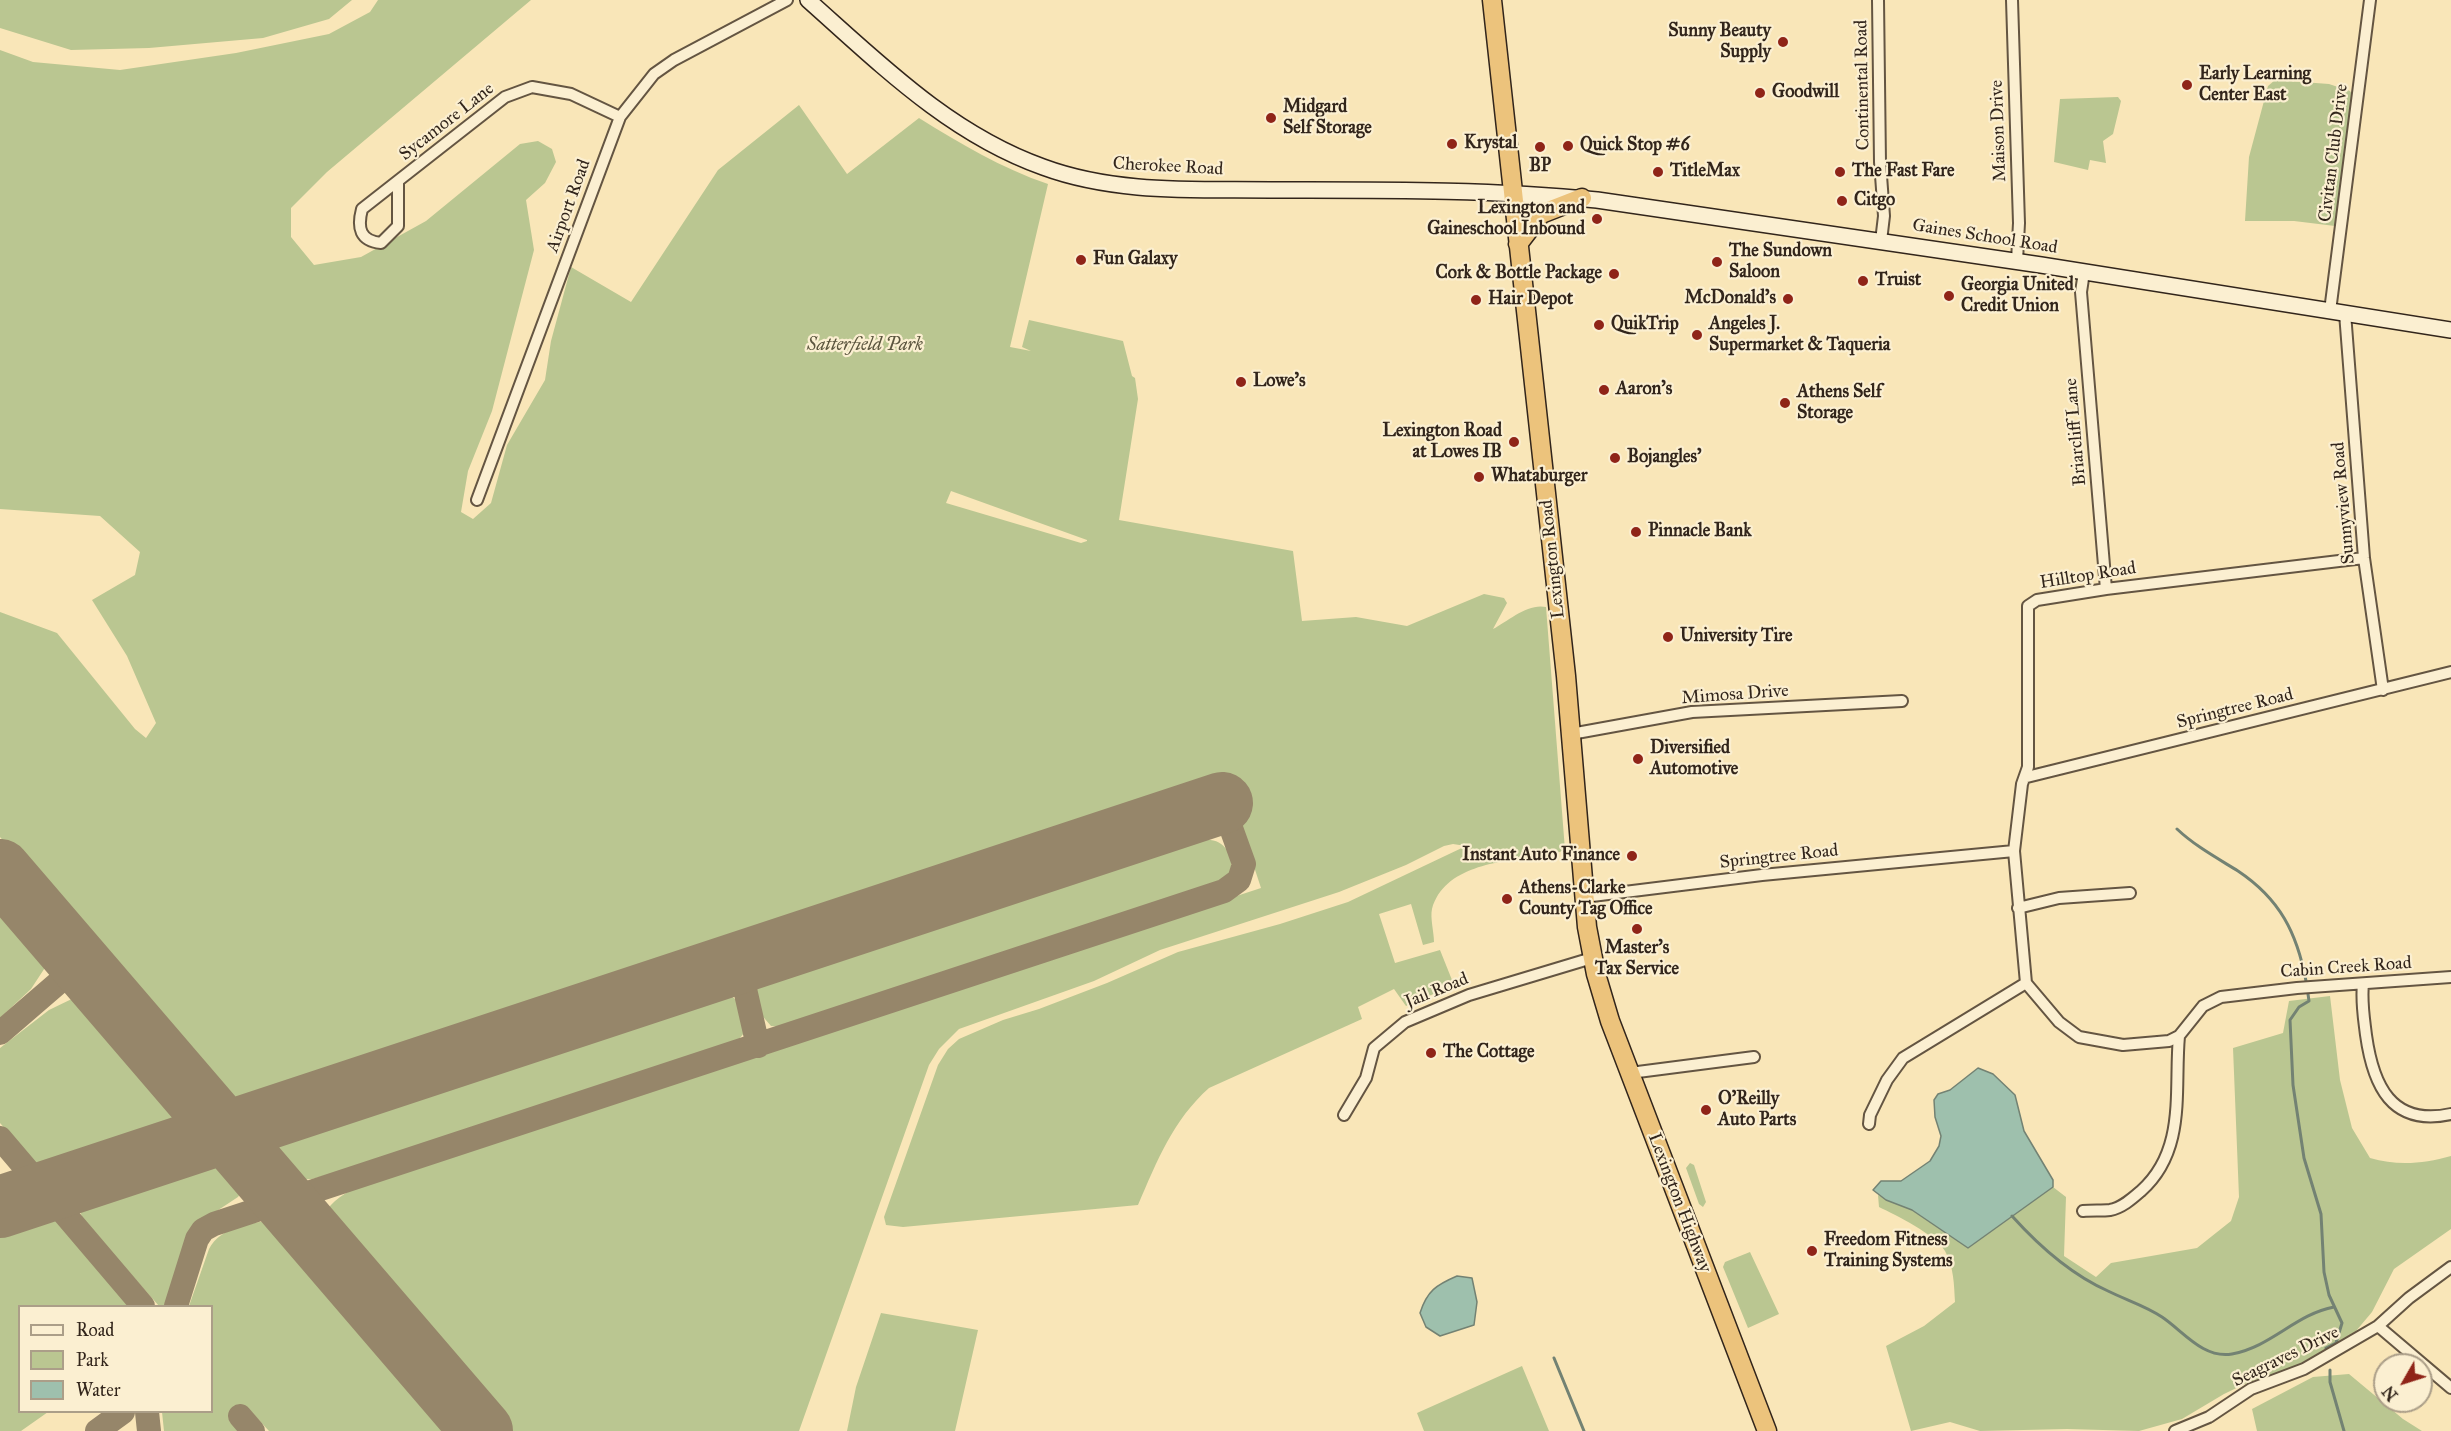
<!DOCTYPE html>
<style>
body{margin:0}
#map{position:relative;width:2451px;height:1431px;overflow:hidden;background:#f9e6b8;font-family:"IM FELL Great Primer",serif}
canvas{display:block}
.legend{position:absolute;left:18px;top:1305px;width:195px;height:108px;box-sizing:border-box;background:#fbefd1;border:2px solid #ab9e88;margin:0;padding:8px 10px;list-style:none;font-size:18px;color:#32251b}
.legend li{display:flex;align-items:center;gap:12px;height:30px}
.legend b{width:30px;border:2px solid #ab9e88}
.north{position:absolute;left:2373px;top:1353px;width:60px;height:60px;box-sizing:border-box;background:#fbefd1;border:2px solid #ab9e88;border-radius:50%;rotate:231deg;font-size:16px;font-weight:700;line-height:24px;text-align:center;color:#32251b}
.north::after{content:'';display:block;margin:auto;width:21px;height:27px;background:#8f2418;clip-path:polygon(50% 0,100% 100%,50% 72%,0 100%)}
</style>
<div id="map">
<canvas width="2451" height="1431"></canvas>
<ul class="legend">
<li><b style="height:8px;background:#fbefd1"></b>Road</li>
<li><b style="height:16px;background:#bac691"></b>Park</li>
<li><b style="height:16px;background:#9ec0ad"></b>Water</li>
</ul>
<div class="north">N</div>
</div>
<script>
const g = document.querySelector('canvas').getContext('2d');
g.lineJoin = 'round';
function fillPath(path, color) {
  g.fillStyle = color;
  g.fill(path, 'evenodd');
}
function trace(path, color, width, dash) {
  g.strokeStyle = color;
  g.lineWidth = width;
  g.lineCap = dash ? 'butt' : 'round';
  g.setLineDash(dash || []);
  g.stroke(path);
}
function label(font, color, halo, rows, align = 'center') {
  g.font = font + ' "IM FELL Great Primer",serif';
  g.lineWidth = 4.5;
  g.setLineDash([]);
  g.textBaseline = 'middle';
  g.strokeStyle = halo;
  g.fillStyle = color;
  for (const [text, x, y, turn = 0] of rows) {
    g.save();
    g.translate(x, y);
    g.rotate((+turn || 0) * Math.PI / 180);
    g.textAlign = isNaN(turn) ? turn : align;
    if (halo) g.strokeText(text, 0, 0);
    g.fillText(text, 0, 0);
    g.restore();
  }
}
const green = new Path2D(`
 M 0,0 L 352,0 L 329,19 L 263,38 L 149,48 L 71,50 L 0,28 Z
 M 378,0 L 531,0 L 327,172 L 291,208 L 291,237 L 314,265 L 361,257 L 426,221 L 520,144 L 538,141 L 552,149 L 556,162 L 545,183 L 526,200 L 534,250 L 492,411 L 468,471 L 461,512 L 473,519 L 491,503 L 507,445 L 545,380 L 551,341 L 571,267 L 631,302 L 718,170 L 799,105 L 847,174 L 919,118 C 961,144 1001,168 1048,184 L 1010,347 L 1031,351 L 1022,347 L 1029,320 L 1123,341 L 1132,376 L 1135,378 L 1138,399 L 1119,520 L 1293,551 L 1302,621 L 1356,617 L 1407,626 L 1484,594 L 1504,598 L 1507,603 L 1493,629 C 1508,621 1528,603 1546,607 L 1565,850 L 1540,859 L 1535,856 C 1499,862 1444,866 1432,909 C 1430,918 1434,932 1434,942 L 1423,945 L 1411,904 L 1379,914 L 1395,963 L 1440,950 L 1454,985 L 1406,1006 L 1394,989 L 1358,1007 L 1362,1019 L 1209,1088 C 1173,1120 1157,1161 1138,1205 L 903,1227 L 886,1225 L 884,1217 L 938,1065 L 948,1049 L 959,1039 L 1003,1020 L 1039,1009 L 1107,983 L 1178,952 L 1280,924 L 1348,902 L 1466,846 L 1453,844 L 1444,846 L 1406,865 L 1339,892 L 1160,950 L 1094,981 L 959,1029 L 939,1049 L 929,1065 L 799,1431 L 510,1431 L 324,1215 C 339,1187 382,1178 410,1167 L 1261,888 L 1224,775 L 1146,800 L 1138,804 L 1132,813 L 234,1109 L 0,837 L 0,612 L 57,633 L 135,729 L 146,738 L 156,723 L 127,656 L 92,600 L 135,575 L 140,552 L 100,516 L 0,509 L 0,50 L 33,62 L 120,70 L 236,53 L 329,34 L 370,12 ZM 951,491 L 1087,540 L 1087,541 L 1081,543 L 946,503 Z
 M 2275,80 L 2329,84 L 2350,91 L 2353,96 L 2335,226 L 2294,221 L 2245,221 L 2249,157 L 2268,86 Z
 M 2118,97 L 2121,101 L 2113,134 L 2103,141 L 2106,163 L 2090,160 L 2088,170 L 2054,162 L 2060,99 Z
 M 1204,840 C 1224,838 1234,855 1231,873 L 1217,886 L 784,1027 L 771,1026 L 759,1012 L 754,989 L 765,976 L 1137,853 L 1156,856 Z
 M 0,901 L 50,960 L 31,989 L 0,1018 Z
 M 715,992 C 737,990 748,1013 744,1033 L 735,1044 L 365,1165 L 312,1179 L 294,1180 L 264,1143 Z
 M 80,995 L 191,1123 L 43,1172 L 0,1123 L 0,1048 L 49,1010 Z
 M 2330,996 L 2340,1080 L 2352,1128 L 2370,1158 C 2397,1166 2423,1164 2451,1156 L 2451,1229 L 2394,1269 L 2372,1312 L 2356,1331 L 2296,1366 L 2249,1382 L 2224,1394 L 2182,1419 L 2139,1431 L 2067,1429 L 1980,1431 L 1950,1422 L 1911,1431 L 1886,1346 L 1924,1326 L 1955,1302 C 1954,1285 1954,1267 1945,1251 C 1936,1235 1896,1215 1879,1207 L 1878,1195 L 1912,1210 L 1968,1248 L 2053,1187 L 2066,1197 L 2064,1256 L 2096,1277 L 2111,1263 L 2197,1248 L 2231,1221 L 2239,1197 L 2233,1048 L 2283,1033 L 2289,1001 Z
 M 220,1157 L 244,1188 L 238,1197 L 191,1228 L 186,1236 L 167,1306 L 159,1306 L 83,1220 L 80,1211 L 82,1201 Z
 M 1690,1163 L 1694,1165 L 1706,1202 L 1703,1207 L 1699,1204 L 1686,1168 Z
 M 47,1213 L 52,1215 L 130,1306 L 20,1306 L 20,1412 L 48,1412 L 21,1431 L 0,1431 L 0,1228 Z
 M 275,1220 L 456,1431 L 269,1431 L 247,1407 L 231,1422 L 239,1431 L 164,1431 L 162,1412 L 212,1412 L 212,1306 L 189,1306 L 209,1249 C 221,1226 252,1223 275,1220 Z
 M 1750,1252 L 1779,1314 L 1748,1328 L 1723,1267 L 1725,1262 Z
 M 881,1313 L 978,1330 L 955,1431 L 847,1431 L 856,1387 Z
 M 1522,1366 L 1549,1431 L 1424,1431 L 1417,1413 Z
 M 2349,1374 L 2403,1419 L 2422,1431 L 2257,1431 L 2252,1409 L 2313,1377 Z`);
const water = new Path2D(`
 M 1978,1068 L 1993,1074 L 2015,1095 L 2024,1131 L 2053,1180 L 2053,1187 L 1968,1248 L 1912,1210 L 1886,1200 L 1873,1190 L 1881,1181 L 1901,1181 L 1930,1161 L 1939,1146 L 1941,1136 L 1935,1117 L 1934,1100 L 1938,1094 L 1950,1090 Z
 M 1457,1276 L 1472,1278 L 1477,1302 L 1474,1325 L 1440,1336 L 1426,1327 L 1420,1313 C 1427,1291 1436,1285 1457,1276 Z`);
const stream = new Path2D(`
 M 2177,829 C 2195,846 2217,858 2238,871 C 2280,899 2297,933 2306,981
 M 2308,994 L 2309,1001 L 2299,1007 L 2290,1020 L 2293,1085 L 2304,1158 L 2321,1214 L 2324,1272 L 2329,1295 L 2342,1323 L 2336,1343 L 2326,1348
 M 2012,1216 C 2039,1246 2072,1275 2108,1291 C 2126,1300 2146,1306 2162,1317 C 2183,1331 2203,1359 2232,1354 C 2271,1347 2296,1314 2334,1307
 M 1554,1358 L 1584,1431
 M 2330,1370 L 2330,1382 L 2344,1431`);
const taxiway = new Path2D(`
 M 739,963 L 758,1046
 M 0,1033 L 80,964
 M 0,1138 L 143,1306
 M 176,1306 L 197,1239 L 203,1230 L 214,1224 L 1224,891 L 1239,880 L 1244,864 L 1222,803
 M 147,1412 L 149,1431
 M 240,1416 L 253,1431
 M 97,1431 L 123,1412`);
const runway = new Path2D(`
 M 0,870 L 482,1431
 M 0,1207 L 1222,803`);
const minor = new Path2D(`
 M 1878,0 L 1880,162 L 1884,216 L 1881,241
 M 2012,0 L 2019,223 L 2017,261
 M 398,181 L 398,226 L 381,243 C 360,241 357,228 362,209 L 505,97 L 532,87 L 571,94 L 620,117
 M 2084,272 L 2081,292 L 2106,589
 M 2330,311 L 2370,0
 M 2345,313 L 2364,558 L 2383,690
 M 477,500 L 620,117 L 654,74 L 674,60 L 787,0
 M 2364,558 L 2106,589 L 2037,600 L 2028,606 L 2028,767 L 2022,784 L 2014,851 L 2026,983 L 2059,1022 L 2079,1037 L 2123,1045 L 2169,1041 L 2179,1036 L 2203,1006 L 2221,997 L 2297,988 L 2451,977
 M 1571,734 L 1692,712 L 1902,701
 M 2027,777 L 2451,672
 M 1584,897 L 1762,875 L 2014,851
 M 2018,908 L 2059,898 L 2130,893
 M 2363,984 C 2361,1002 2364,1018 2366,1035 C 2373,1085 2391,1127 2451,1114
 M 1630,1073 L 1754,1057
 M 1344,1115 L 1366,1078 L 1374,1048 L 1405,1022 L 1469,995 L 1592,958
 M 1869,1124 L 1870,1115 L 1887,1080 L 1903,1058 L 2026,983
 M 2083,1211 C 2092,1210 2102,1211 2110,1210 C 2122,1208 2133,1198 2141,1191 C 2187,1150 2174,1090 2179,1036
 M 2451,1267 L 2409,1298 L 2378,1326 L 2451,1388
 M 2175,1431 L 2209,1417 L 2251,1389 L 2304,1369 L 2378,1326`);
const secondary = new Path2D(`
 M 808,0 C 880,64 950,134 1043,167 C 1116,194 1195,189 1271,190 C 1380,190 1489,189 1597,200 L 2041,265 L 2451,330`);
const trunk = new Path2D(`
 M 1492,0 L 1566,676 L 1587,927 L 1596,974 L 1610,1021 L 1767,1431
 M 1518,244 L 1541,214 L 1582,198`);
const markers = [
 [1783,42,6,"#8f2418"],
 [2187,85,6,"#8f2418"],
 [1760,93,6,"#8f2418"],
 [1271,118,6,"#8f2418"],
 [1452,144,6,"#8f2418"],
 [1568,146,6,"#8f2418"],
 [1540,147,6,"#8f2418"],
 [1658,172,6,"#8f2418"],
 [1840,172,6,"#8f2418"],
 [1842,201,6,"#8f2418"],
 [1597,219,6,"#8f2418"],
 [1081,260,6,"#8f2418"],
 [1717,262,6,"#8f2418"],
 [1614,274,6,"#8f2418"],
 [1863,281,6,"#8f2418"],
 [1949,296,6,"#8f2418"],
 [1788,299,6,"#8f2418"],
 [1476,300,6,"#8f2418"],
 [1599,325,6,"#8f2418"],
 [1697,335,6,"#8f2418"],
 [1241,382,6,"#8f2418"],
 [1604,390,6,"#8f2418"],
 [1785,403,6,"#8f2418"],
 [1514,442,6,"#8f2418"],
 [1615,458,6,"#8f2418"],
 [1479,477,6,"#8f2418"],
 [1636,532,6,"#8f2418"],
 [1668,637,6,"#8f2418"],
 [1638,759,6,"#8f2418"],
 [1632,856,6,"#8f2418"],
 [1507,899,6,"#8f2418"],
 [1637,929,6,"#8f2418"],
 [1431,1053,6,"#8f2418"],
 [1706,1110,6,"#8f2418"],
 [1812,1251,6,"#8f2418"]
];
const poiNames = [
 ["Sunny Beauty",1771,32,"right"],
 ["Supply",1771,53,"right"],
 ["Early Learning",2199,75],
 ["Center East",2199,96],
 ["Goodwill",1772,93],
 ["Midgard",1283,108],
 ["Self Storage",1283,129],
 ["Krystal",1464,144],
 ["Quick Stop #6",1580,146],
 ["BP",1540,167,"center"],
 ["TitleMax",1670,172],
 ["The Fast Fare",1852,172],
 ["Citgo",1854,201],
 ["Lexington and",1585,209,"right"],
 ["Gaineschool Inbound",1585,230,"right"],
 ["The Sundown",1729,252],
 ["Saloon",1729,273],
 ["Fun Galaxy",1093,260],
 ["Cork & Bottle Package",1602,274,"right"],
 ["Truist",1875,281],
 ["Georgia United",1961,286],
 ["Credit Union",1961,307],
 ["McDonald's",1776,299,"right"],
 ["Hair Depot",1488,300],
 ["QuikTrip",1611,325],
 ["Angeles J.",1709,325],
 ["Supermarket & Taqueria",1709,346],
 ["Lowe's",1253,382],
 ["Aaron's",1616,390],
 ["Athens Self",1797,393],
 ["Storage",1797,414],
 ["Lexington Road",1502,432,"right"],
 ["at Lowes IB",1502,453,"right"],
 ["Bojangles'",1627,458],
 ["Whataburger",1491,477],
 ["Pinnacle Bank",1648,532],
 ["University Tire",1680,637],
 ["Diversified",1650,749],
 ["Automotive",1650,770],
 ["Instant Auto Finance",1620,856,"right"],
 ["Athens-Clarke",1519,889],
 ["County Tag Office",1519,910],
 ["Master's",1637,949,"center"],
 ["Tax Service",1637,970,"center"],
 ["The Cottage",1443,1053],
 ["O'Reilly",1718,1100],
 ["Auto Parts",1718,1121],
 ["Freedom Fitness",1824,1241],
 ["Training Systems",1824,1262]
];
const streetNames = [
 ["Continental Road",1863,85,-91],
 ["Sycamore Lane",447,122,-38],
 ["Maison Drive",1999,131,-92],
 ["Civitan Club Drive",2334,153,-83],
 ["Cherokee Road",1168,167,3],
 ["Airport Road",569,206,-70],
 ["Gaines School Road",1985,237,9],
 ["Briarcliff Lane",2076,432,-95],
 ["Sunnyview Road",2344,503,-95],
 ["Lexington Road",1553,559,-96],
 ["Hilltop Road",2088,576,-9],
 ["Mimosa Drive",1735,695,-4],
 ["Springtree Road",2235,709,-14],
 ["Springtree Road",1779,857,-6],
 ["Cabin Creek Road",2346,968,-4],
 ["Jail Road",1437,991,-22],
 ["Lexington Highway",1679,1203,69],
 ["Seagraves Drive",2286,1357,-26]
];
const parkNames = [
 ["Satterfield Park",865,346]
];
fillPath(green, '#bac691');
fillPath(water, '#9ec0ad');
trace(water, '#738273', 1.5);
trace(stream, '#738273', 3);
trace(taxiway, '#96866a', 24);
trace(runway, '#96866a', 62);
trace(minor, '#645542', 14);
trace(secondary, '#32251b', 18);
trace(trunk, '#32251b', 21);
trace(minor, '#fbefd1', 10);
trace(secondary, '#fbefd1', 15);
trace(trunk, '#ecc37c', 18);
for (const [x, y, r, color] of markers) {
  const dot = new Path2D();
  dot.arc(x, y, r, 0, 2 * Math.PI);
  g.fillStyle = color;
  g.fill(dot);
  trace(dot, '#fbefd1', 2);
}
label('bold 18px', '#32251b', '#fbefd1', poiNames, 'left');
label('18px', '#32251b', '#fbefd1', streetNames);
label('italic 18px', '#5b553e', '#fbefd1', parkNames);
</script>
